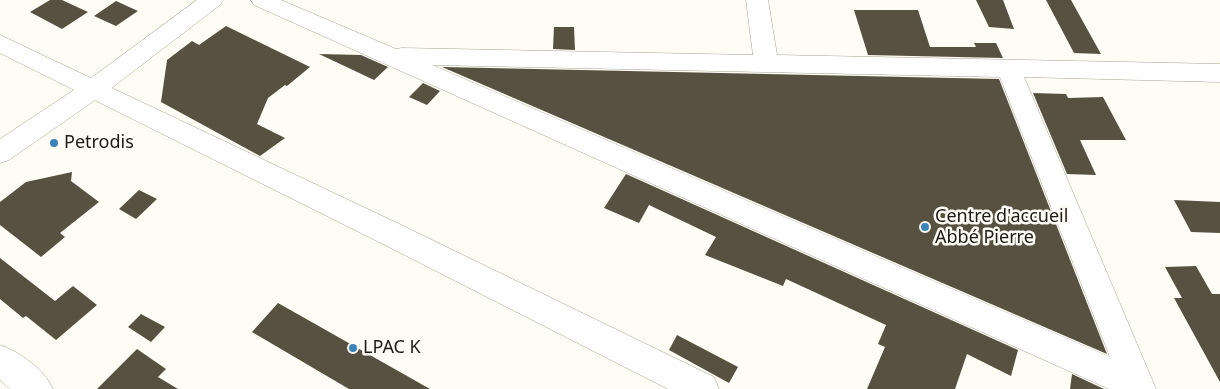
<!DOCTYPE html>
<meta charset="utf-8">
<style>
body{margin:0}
canvas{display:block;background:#fefcf4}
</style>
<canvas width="1220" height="389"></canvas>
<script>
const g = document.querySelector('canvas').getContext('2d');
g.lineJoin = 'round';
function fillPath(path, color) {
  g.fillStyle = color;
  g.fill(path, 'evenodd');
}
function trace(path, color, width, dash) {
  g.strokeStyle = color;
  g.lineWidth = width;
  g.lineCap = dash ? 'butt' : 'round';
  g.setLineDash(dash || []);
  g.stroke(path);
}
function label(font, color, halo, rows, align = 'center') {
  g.font = font + ' "Noto Sans",sans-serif';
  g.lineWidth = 5;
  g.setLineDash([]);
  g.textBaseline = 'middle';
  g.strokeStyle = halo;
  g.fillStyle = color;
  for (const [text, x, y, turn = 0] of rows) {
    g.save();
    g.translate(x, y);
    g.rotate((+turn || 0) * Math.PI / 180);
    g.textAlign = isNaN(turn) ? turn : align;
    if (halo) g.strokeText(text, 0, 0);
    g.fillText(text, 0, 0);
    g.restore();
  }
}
const building = new Path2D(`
 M 50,0 L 62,0 L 88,12 L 62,29 L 30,12 Z
 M 976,0 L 1003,0 L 1014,29 L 989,27 Z
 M 1046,0 L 1071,0 L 1101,54 L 1074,53 Z
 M 116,1 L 138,11 L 116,26 L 94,16 Z
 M 854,10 L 918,10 L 930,47 L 976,47 L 974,43 L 996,43 L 1003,58 L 868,55 Z
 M 226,26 L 310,67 L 287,86 L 285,85 L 268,98 L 257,124 L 285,138 L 260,156 L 161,102 L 167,60 L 192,41 L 199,45 Z
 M 554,27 L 574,27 L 575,50 L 553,49 Z
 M 319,54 L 361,55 L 388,67 L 374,80 Z
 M 442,67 L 999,79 L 1107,354 Z
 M 423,83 L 440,91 L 427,105 L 409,97 Z
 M 1033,93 L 1066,94 L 1068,98 L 1103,97 L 1126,140 L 1080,140 L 1096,175 L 1067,174 Z
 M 72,172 L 71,181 L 99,202 L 60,233 L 65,237 L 41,257 L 0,225 L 0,202 L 26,182 Z
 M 626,174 L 1018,350 L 1011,376 L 967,354 L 955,389 L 867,389 L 885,347 L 878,344 L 886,325 L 786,279 L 783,286 L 705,255 L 716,237 L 649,205 L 639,223 L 604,208 Z
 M 139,190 L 157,199 L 136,219 L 119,209 Z
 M 1174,200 L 1220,202 L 1220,233 L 1191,232 Z
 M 0,258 L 55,301 L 73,286 L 97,305 L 56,340 L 26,316 L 23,318 L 0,299 Z
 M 1196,266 L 1212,294 L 1220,294 L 1220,382 L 1174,298 L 1182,298 L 1165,267 Z
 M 278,303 L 430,389 L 349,389 L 252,332 Z
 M 141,314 L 165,327 L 151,342 L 128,327 Z
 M 677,335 L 738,367 L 729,383 L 669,350 Z
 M 137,349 L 166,369 L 158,377 L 178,389 L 97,389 Z
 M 1072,374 L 1104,389 L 1070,389 Z`);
const minor = new Path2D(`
 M 197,0 L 223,0 L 220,5 L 101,96 L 9,160 L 0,163 L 0,139 L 83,84 Z
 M 251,0 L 281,0 L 396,49 L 402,48 L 753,55 L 746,0 L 768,0 L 777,55 L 1220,64 L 1220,82 L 1024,77 L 1156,389 L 1109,389 L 254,5 ZM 432,65 L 1000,77 L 1110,357 Z
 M 0,345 C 20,352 44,369 53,389 L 10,389 L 0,380 Z`);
const primary = new Path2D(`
 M 0,35 L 395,222 L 714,377 L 719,389 L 668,389 L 375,240 L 0,53 Z`);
const markers = [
 [54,143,5,"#3983b7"],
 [925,227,5,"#3983b7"],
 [353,348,5,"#3983b7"]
];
const poiNames = [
 ["Petrodis",64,143],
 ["Centre d'accueil",935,217],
 ["Abbé Pierre",935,238],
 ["LPAC K",363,348]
];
fillPath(building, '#575142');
trace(minor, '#a8a391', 1);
trace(primary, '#a8a391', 1);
fillPath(minor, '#fff');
fillPath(primary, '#fff');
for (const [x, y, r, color] of markers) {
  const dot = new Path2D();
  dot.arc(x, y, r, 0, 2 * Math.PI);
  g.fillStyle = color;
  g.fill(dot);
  trace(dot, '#fefcf4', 2);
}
label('18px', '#1c1a13', '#fefcf4', poiNames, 'left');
</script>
